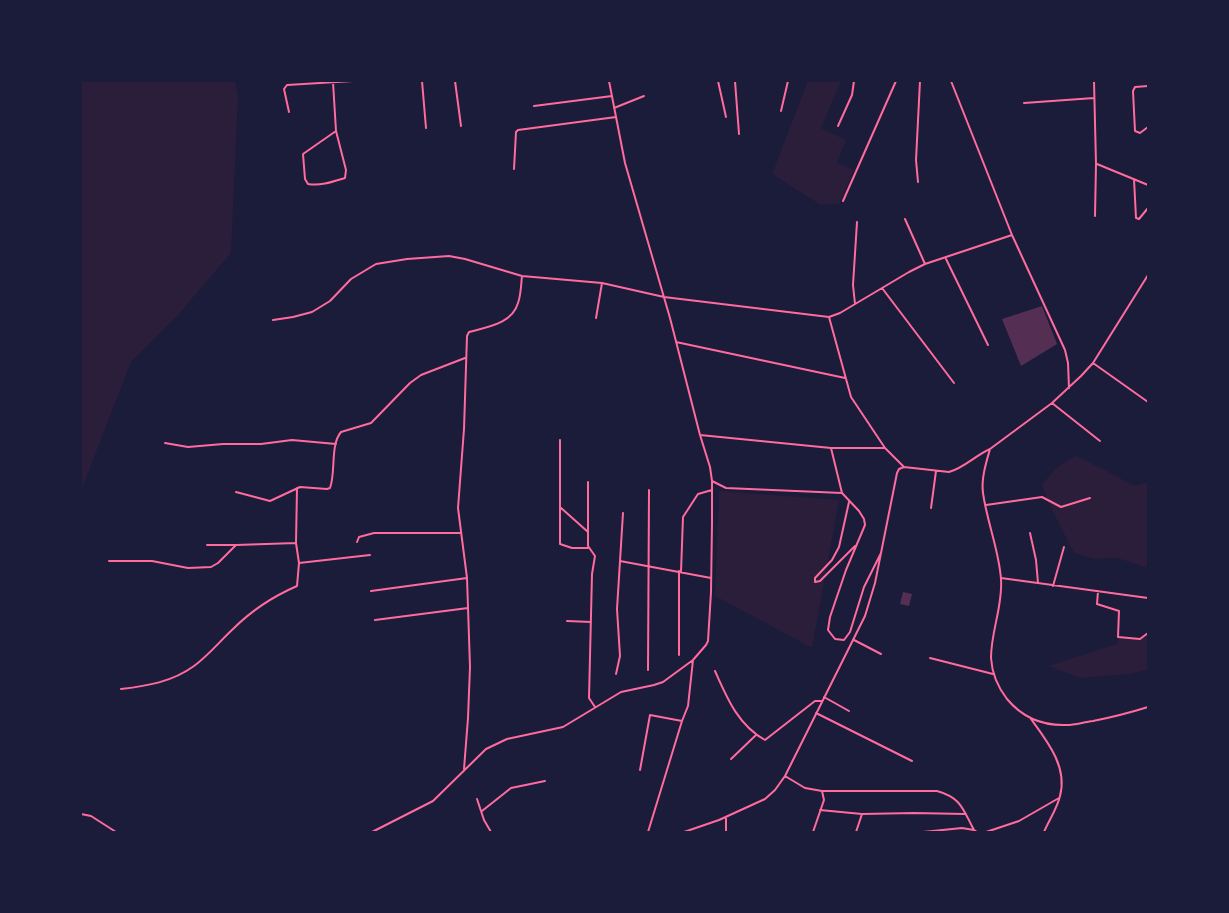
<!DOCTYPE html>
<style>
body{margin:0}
#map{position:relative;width:1229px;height:913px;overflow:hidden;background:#1b1b3a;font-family:Bitter,serif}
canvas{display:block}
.frame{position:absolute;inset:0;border:82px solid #1b1b3a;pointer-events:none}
</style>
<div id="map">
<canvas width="1229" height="913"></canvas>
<div class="frame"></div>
</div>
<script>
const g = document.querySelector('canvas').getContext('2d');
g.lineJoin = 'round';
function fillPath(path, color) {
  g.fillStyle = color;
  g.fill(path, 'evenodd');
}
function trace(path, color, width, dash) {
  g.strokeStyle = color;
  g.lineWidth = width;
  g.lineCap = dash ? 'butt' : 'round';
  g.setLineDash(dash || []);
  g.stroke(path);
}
const green = new Path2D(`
 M 81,81 L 235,81 L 238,96 L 231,253 L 178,315 L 131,362 L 81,491 Z
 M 808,81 L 841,81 L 821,128 L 846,140 L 837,163 L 854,170 L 839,204 L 819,204 L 772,174 Z
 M 1075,456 L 1081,458 L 1135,486 L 1148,482 L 1148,568 L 1117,558 L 1095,559 L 1074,553 L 1052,510 L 1042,485 L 1056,468 Z
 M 719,491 L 839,500 L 812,648 L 715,596 Z
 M 1148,637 L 1148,669 L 1131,674 L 1080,678 L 1048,666 L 1117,644 L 1119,638 Z`);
const building = new Path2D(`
 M 1042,306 L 1057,344 L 1021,366 L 1002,319 Z
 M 903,592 L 912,594 L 909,606 L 900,604 Z`);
const minor = new Path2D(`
 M 422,81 L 426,128
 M 455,81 L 461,126
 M 718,81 L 726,117
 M 735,81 L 739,134
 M 951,81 L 1012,235 L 1065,350 L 1068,363 L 1069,388
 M 1094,81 L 1096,164 L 1095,216
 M 333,82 L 336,131 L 303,154 L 305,179 L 308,184 C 321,186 332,182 345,178 L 346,170 L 336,131
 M 1148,86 L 1135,87 L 1133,91 L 1135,131 L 1140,133 L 1148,127
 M 1024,103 L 1094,98
 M 534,106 L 612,96
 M 614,108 L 644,96
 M 781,111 L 788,81
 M 289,112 L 284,89 L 287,85 L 353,81
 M 838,126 L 852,95 L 854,81
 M 1097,164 L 1148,185
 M 514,169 L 516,132 L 518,130 L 616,117
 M 1134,179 L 1136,218 L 1139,219 L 1148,208
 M 918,182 L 916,160 L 920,81
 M 843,201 L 896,81
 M 905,219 L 925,264
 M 946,259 L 988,345
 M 882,288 L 954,383
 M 855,304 L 853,285 L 857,222
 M 829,317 L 851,397 L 885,448 L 904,467 L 949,472 C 964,468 976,455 990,449 L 1052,403 L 1081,376 L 1093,363 L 1148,275
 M 596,318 L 602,283
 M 273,320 L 293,317 L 312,312 L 330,301 L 351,279 L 376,264 L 407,259 L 449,256 L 465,259 L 522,276 L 602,283 L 664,297 L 829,317 L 840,313 L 909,272 L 925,264 L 1012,235
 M 676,342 L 845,378
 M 1093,363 L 1148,402
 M 1052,403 L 1100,441
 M 700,435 L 831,448 L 884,448
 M 560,440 L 560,544 L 572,548 L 588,548
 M 165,443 L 188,447 L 223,444 L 261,444 L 292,440 L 336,444
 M 831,448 L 842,493 L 859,511 L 864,519 L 865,525 L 846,570 L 830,617 L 828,630 L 835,639 L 844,640 L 850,632 L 864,587 L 881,553
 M 990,449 C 986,463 981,479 983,493 C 987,522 999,550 1001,579 C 1003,606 991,631 991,658 C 992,674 997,686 1007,699 C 1022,717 1043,726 1067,725 C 1075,725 1084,722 1093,721 C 1113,717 1129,713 1148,707
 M 712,481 L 726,488 L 842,493
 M 588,482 L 588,546 L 595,556 L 592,574 L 589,698 L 595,707
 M 236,492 L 270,501 L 300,487 L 327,489 L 330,488 C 336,472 330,445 341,432 L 371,423 L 410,383 L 421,375 L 465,358
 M 849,502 L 839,547 L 832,560 L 815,578 L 815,582 L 820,581 L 855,546
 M 986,505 L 1042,497 L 1061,507 L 1090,498
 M 560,507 L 588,532
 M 931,508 L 936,471
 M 1030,533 L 1036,560 L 1038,583
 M 357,542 L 359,537 L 374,533 L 461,533
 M 207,545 L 236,545
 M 109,561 L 152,561 L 188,568 L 211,567 L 218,563 L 236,545 L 296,543
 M 620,561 L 711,578
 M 299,563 L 370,555
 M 681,572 L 683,517 L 698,494 L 712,490
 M 1001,578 L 1148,598
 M 1053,586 L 1064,547
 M 371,591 L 467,578
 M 1098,591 L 1097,604 L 1119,611 L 1118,637 L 1140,639 L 1148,633
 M 375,620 L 468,608
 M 567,621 L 591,622
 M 854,640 L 881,654
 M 679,655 L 679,571
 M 930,658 L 993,674
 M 648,670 L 649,490
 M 715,671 C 727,698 738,725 765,740 L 815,701 L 822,701
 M 616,674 L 620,656 L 617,609 L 623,513
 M 121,689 C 147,686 172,682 194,666 C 209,655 220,641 233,629 C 251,611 274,596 297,586 L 299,563 L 296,543 L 297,488
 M 824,697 L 849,711
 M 816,713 L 912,761
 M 1031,719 C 1047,741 1068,767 1060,796 C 1057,809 1049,820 1044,832
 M 731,759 L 756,735
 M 464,769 L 468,718 L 470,667 L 467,578 L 458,508 L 464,429 L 467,336 L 469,332 C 487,327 512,324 518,303 C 521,295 521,285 522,276
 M 640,770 L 650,715 L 682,721
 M 785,776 L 805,788 L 822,791 L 937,791 C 962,798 963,810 974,830 L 977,832
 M 477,799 L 484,820 L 491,832
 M 820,810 L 862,814 L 914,813 L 965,814
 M 482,811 L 511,788 L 545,781
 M 81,814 L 91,816 L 116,832
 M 372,832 L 433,801 L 486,749 L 507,739 L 563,727 L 621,692 L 654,685 L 663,682 L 693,660 L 706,645 L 708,641 L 711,592 L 712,523 L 712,481 L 710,467 L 700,435 L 670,318 L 625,163 L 609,81
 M 648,832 L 682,721 L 688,706 L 693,660
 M 684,832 L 719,820 L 765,799 L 775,790 L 785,776 L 865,616 L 875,583 L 897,473 L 899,469 L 904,467
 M 726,832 L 726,817
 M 813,832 L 824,800 L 822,791
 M 856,832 L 862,814
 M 923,832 L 962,828 L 974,830
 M 986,832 L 1019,821 L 1059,798`);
fillPath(green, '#2a1e3b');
fillPath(building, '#542f53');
trace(minor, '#ff6b9d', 2);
</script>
